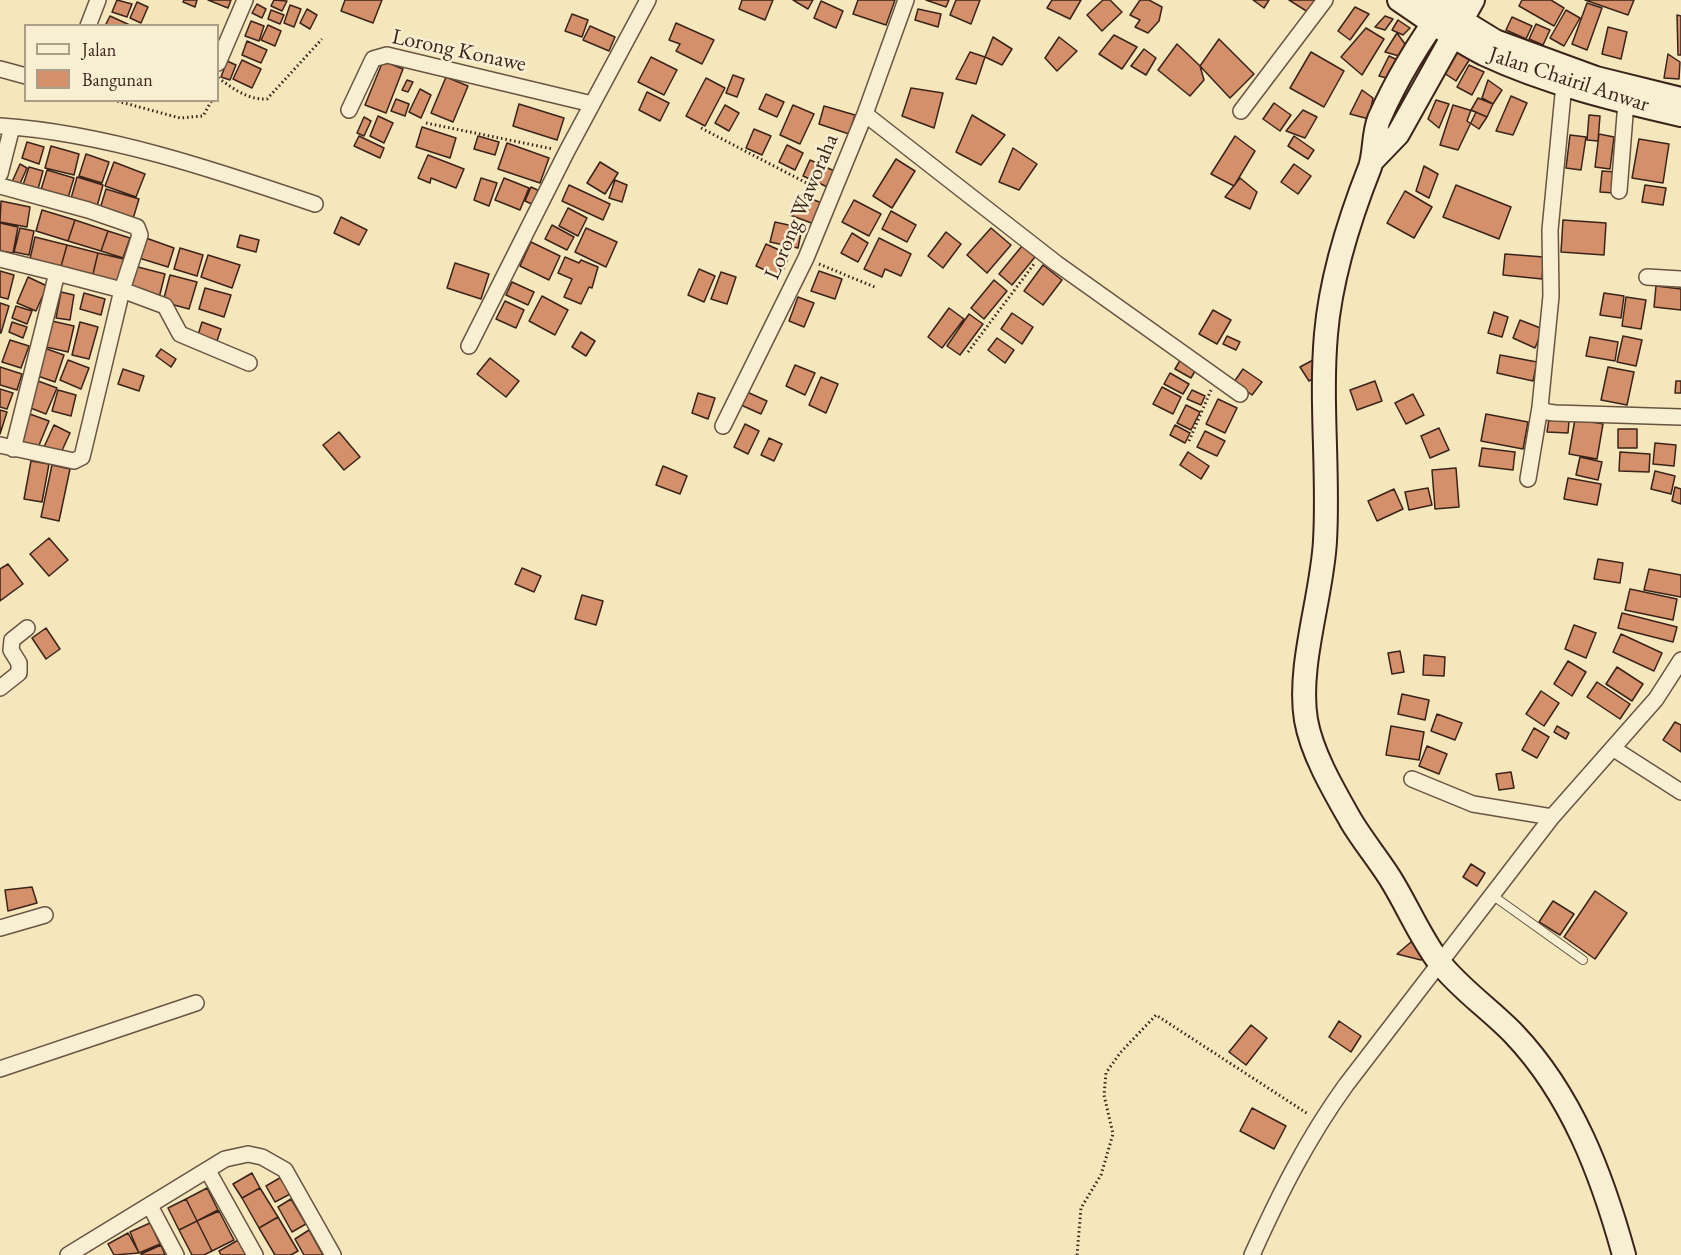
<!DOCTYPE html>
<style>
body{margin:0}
#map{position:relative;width:1681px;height:1255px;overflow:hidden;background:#f4e7bc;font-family:"EB Garamond",serif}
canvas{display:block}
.legend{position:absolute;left:24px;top:24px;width:195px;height:78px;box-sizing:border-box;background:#f8efd3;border:2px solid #ac9d89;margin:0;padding:8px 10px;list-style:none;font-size:18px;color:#3b2319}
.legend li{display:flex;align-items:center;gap:12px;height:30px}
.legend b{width:30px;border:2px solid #ac9d89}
</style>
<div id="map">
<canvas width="1681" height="1255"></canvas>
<ul class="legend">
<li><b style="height:8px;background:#f8efd3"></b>Jalan</li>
<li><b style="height:16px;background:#d4906b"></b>Bangunan</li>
</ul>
</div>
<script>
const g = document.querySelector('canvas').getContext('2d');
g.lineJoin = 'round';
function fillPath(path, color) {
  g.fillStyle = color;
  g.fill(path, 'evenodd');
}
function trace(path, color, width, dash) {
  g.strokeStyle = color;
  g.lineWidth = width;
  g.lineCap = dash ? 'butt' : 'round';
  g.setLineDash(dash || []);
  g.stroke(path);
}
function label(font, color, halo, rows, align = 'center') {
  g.font = font + ' "EB Garamond",serif';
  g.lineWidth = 5;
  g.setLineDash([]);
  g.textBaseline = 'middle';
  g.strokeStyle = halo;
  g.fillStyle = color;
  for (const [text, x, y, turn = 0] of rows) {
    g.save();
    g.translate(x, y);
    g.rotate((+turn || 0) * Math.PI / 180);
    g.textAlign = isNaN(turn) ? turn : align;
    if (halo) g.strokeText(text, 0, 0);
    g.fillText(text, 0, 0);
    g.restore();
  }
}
const building = new Path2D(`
 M 117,0 L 132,4 L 127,17 L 112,12 Z
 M 184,0 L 197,0 L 195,7 L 183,2 Z
 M 208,0 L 231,0 L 228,8 Z
 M 274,0 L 287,1 L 282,11 L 271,6 Z
 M 345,0 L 382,0 L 373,23 L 341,11 Z
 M 742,0 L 773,0 L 765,20 L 739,9 Z
 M 793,0 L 813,0 L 808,9 Z
 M 858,0 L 895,0 L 886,25 L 853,14 Z
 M 926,0 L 949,0 L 946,7 Z
 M 956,0 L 980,0 L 971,24 L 950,15 Z
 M 1052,0 L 1081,0 L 1070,19 L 1047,8 Z
 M 1103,0 L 1110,0 L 1122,12 L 1102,31 L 1087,15 Z
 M 1140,0 L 1149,0 L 1162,7 L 1159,21 L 1148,33 L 1135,27 L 1140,20 L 1130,15 Z
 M 1253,0 L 1269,0 L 1264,8 Z
 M 1289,0 L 1313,0 L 1315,1 L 1308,12 Z
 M 1522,0 L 1551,0 L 1564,8 L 1554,26 L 1519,6 Z
 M 1585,0 L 1634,0 L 1628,15 Z
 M 821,1 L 843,11 L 836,28 L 814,18 Z
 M 137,2 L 148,7 L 141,23 L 130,18 Z
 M 1587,3 L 1602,8 L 1587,50 L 1572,44 Z
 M 257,4 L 266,9 L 262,18 L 252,13 Z
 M 290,5 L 301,9 L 294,27 L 284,23 Z
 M 1355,7 L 1369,14 L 1350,40 L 1338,31 Z
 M 307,9 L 317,15 L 310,29 L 300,23 Z
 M 918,9 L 941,14 L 938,27 L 915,20 Z
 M 271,10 L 284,15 L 280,24 L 268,19 Z
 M 1566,10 L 1580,18 L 1564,46 L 1550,38 Z
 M 572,14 L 588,20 L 582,37 L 565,31 Z
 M 1677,15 L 1681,16 L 1681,55 L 1678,55 Z
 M 110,16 L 132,26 L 105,26 Z
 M 1385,16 L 1393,19 L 1385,30 L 1375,27 Z
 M 1512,17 L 1532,26 L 1526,39 L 1506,30 Z
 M 1398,20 L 1410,28 L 1403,35 L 1392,30 Z
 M 251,21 L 264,26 L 259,41 L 245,36 Z
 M 676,23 L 714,40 L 702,64 L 676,51 L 680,44 L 669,40 Z
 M 1536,24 L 1550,30 L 1543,45 L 1529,39 Z
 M 268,25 L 281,31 L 275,46 L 261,40 Z
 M 590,26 L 615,37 L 609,51 L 583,40 Z
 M 1608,27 L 1627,32 L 1621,59 L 1602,54 Z
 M 1366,28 L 1384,39 L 1362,75 L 1341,57 Z
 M 1397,33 L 1405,44 L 1399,56 L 1385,52 Z
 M 1114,35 L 1137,47 L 1122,69 L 1099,54 Z
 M 993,37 L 1012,49 L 1002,65 L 985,57 Z
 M 1059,37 L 1077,51 L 1057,71 L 1045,58 Z
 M 1219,39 L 1254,74 L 1230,98 L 1200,66 Z
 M 247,41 L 267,50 L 261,63 L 242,55 Z
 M 1177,44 L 1200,66 L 1204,80 L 1190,96 L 1158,70 Z
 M 1456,44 L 1473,54 L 1456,81 L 1444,73 Z
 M 1144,49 L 1156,58 L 1146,75 L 1131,66 Z
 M 970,52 L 985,57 L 976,84 L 956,79 Z
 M 1311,52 L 1344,71 L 1324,107 L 1290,88 Z
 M 1668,54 L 1680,62 L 1679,79 L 1664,78 Z
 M 1389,56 L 1404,63 L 1394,80 L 1379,76 Z
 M 651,57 L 677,70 L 664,95 L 638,82 Z
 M 242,60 L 261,69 L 252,88 L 233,79 Z
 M 227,61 L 236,65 L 230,80 L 221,77 Z
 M 383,61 L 403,69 L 386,113 L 365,105 Z
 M 1469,65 L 1484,72 L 1472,95 L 1457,87 Z
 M 733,75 L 744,79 L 737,97 L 726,93 Z
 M 446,77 L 468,86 L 453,122 L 431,113 Z
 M 706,78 L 725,88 L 705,126 L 686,116 Z
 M 407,80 L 413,82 L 408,92 L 402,90 Z
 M 1488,80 L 1502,90 L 1493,104 L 1482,98 Z
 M 911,88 L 943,93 L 934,128 L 902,116 Z
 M 420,89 L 431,95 L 421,118 L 409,112 Z
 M 1362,90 L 1373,98 L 1369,119 L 1350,114 Z
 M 647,92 L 669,103 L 660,121 L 639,110 Z
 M 766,94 L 784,102 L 777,117 L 759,109 Z
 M 1511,96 L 1527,103 L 1513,135 L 1496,131 Z
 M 1478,98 L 1493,104 L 1487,117 L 1471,110 Z
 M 396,99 L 409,104 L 405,116 L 391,111 Z
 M 1436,100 L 1449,104 L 1439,128 L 1428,119 Z
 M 1274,103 L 1291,115 L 1280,131 L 1263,119 Z
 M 519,104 L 564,118 L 557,140 L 513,126 Z
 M 725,105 L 739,113 L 729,131 L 715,123 Z
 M 793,105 L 814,114 L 800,144 L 780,135 Z
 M 1453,105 L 1476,112 L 1458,150 L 1440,145 Z
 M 824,106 L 855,115 L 849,134 L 819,124 Z
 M 1303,110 L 1317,117 L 1305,138 L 1286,131 Z
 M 1471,110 L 1487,117 L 1479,129 L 1467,121 Z
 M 972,115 L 1005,135 L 981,165 L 956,152 Z
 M 1589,115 L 1600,116 L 1598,141 L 1587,140 Z
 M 378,116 L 393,123 L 384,143 L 370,136 Z
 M 364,117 L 371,121 L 364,136 L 357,133 Z
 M 422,127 L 456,138 L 450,158 L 416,147 Z
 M 754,129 L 771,136 L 762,155 L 746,148 Z
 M 1599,134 L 1614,137 L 1610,169 L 1595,167 Z
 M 1570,135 L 1586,137 L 1581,170 L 1566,168 Z
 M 359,136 L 384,148 L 380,158 L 354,146 Z
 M 478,136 L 499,142 L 495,155 L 474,149 Z
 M 1235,136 L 1255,151 L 1234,186 L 1211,174 Z
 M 1294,136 L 1314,150 L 1308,159 L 1288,146 Z
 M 1639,139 L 1669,144 L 1663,183 L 1632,178 Z
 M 27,142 L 44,147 L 39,164 L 22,158 Z
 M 507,143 L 549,158 L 540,183 L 498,169 Z
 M 787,145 L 803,153 L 795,170 L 779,162 Z
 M 51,146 L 79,154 L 74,175 L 45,168 Z
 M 1013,148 L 1037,164 L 1019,190 L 999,182 Z
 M 86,154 L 109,162 L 102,183 L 79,176 Z
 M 428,155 L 464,169 L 456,188 L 431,178 L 430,183 L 418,178 Z
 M 896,159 L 915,171 L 892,208 L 873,196 Z
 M 810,160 L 839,173 L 832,189 L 803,176 Z
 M 114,162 L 145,174 L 136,197 L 105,186 Z
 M 600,162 L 618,173 L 605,194 L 587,183 Z
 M 20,164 L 27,168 L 19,186 L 12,182 Z
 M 1294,164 L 1311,176 L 1298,194 L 1281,182 Z
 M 1424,166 L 1438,174 L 1429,198 L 1416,191 Z
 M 29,167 L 43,171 L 38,189 L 23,185 Z
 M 47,170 L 74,178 L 67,201 L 40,193 Z
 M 1602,171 L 1616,172 L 1614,193 L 1600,192 Z
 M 77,177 L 103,185 L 96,210 L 70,202 Z
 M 481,178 L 497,183 L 489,206 L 474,200 Z
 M 504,178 L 529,188 L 520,210 L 495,200 Z
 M 1240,178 L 1257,192 L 1250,209 L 1225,197 Z
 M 615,180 L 627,185 L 622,202 L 609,198 Z
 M 569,185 L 610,204 L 603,220 L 562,201 Z
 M 1456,185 L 1511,207 L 1499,239 L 1443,217 Z
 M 1645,185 L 1666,188 L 1663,205 L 1642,202 Z
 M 531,187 L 544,193 L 538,207 L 525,201 Z
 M 106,189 L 139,199 L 132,222 L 99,212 Z
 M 1405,191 L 1432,207 L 1414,238 L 1387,223 Z
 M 798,194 L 822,203 L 814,224 L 790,215 Z
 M 854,200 L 881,214 L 869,236 L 842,222 Z
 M 1,201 L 30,207 L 27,227 L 0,222 Z
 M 568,208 L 587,218 L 578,236 L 559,226 Z
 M 42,210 L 75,220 L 68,241 L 36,231 Z
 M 891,211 L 916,225 L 907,242 L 882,229 Z
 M 341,217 L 367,230 L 359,245 L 334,233 Z
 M 75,220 L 108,231 L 101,251 L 68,241 Z
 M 1563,220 L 1606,223 L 1604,255 L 1561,252 Z
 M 775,222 L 802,228 L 798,248 L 770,242 Z
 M 0,223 L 18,227 L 13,253 L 0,251 Z
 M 552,225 L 574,237 L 567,250 L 545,239 Z
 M 20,228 L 34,231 L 29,255 L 14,252 Z
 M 586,228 L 617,242 L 606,267 L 575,252 Z
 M 991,228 L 1011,245 L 987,273 L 967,255 Z
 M 108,231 L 130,238 L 123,258 L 101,251 Z
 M 946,232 L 961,244 L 943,268 L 928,256 Z
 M 852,233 L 868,243 L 858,262 L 841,253 Z
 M 240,235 L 259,240 L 256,252 L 237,247 Z
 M 35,237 L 67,245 L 60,270 L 29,263 Z
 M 146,238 L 174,248 L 168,267 L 139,258 Z
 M 879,238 L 911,254 L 901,276 L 885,269 L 882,277 L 864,269 Z
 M 531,242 L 560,256 L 549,280 L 520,266 Z
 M 766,244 L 790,255 L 780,277 L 756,266 Z
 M 67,245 L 98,253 L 92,278 L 60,270 Z
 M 1022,246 L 1035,257 L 1012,285 L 999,274 Z
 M 180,248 L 203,255 L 197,276 L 174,269 Z
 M 98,253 L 124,259 L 118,284 L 92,278 Z
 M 1505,254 L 1544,257 L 1542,279 L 1503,275 Z
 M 208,255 L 240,265 L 232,288 L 201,277 Z
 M 565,257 L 579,263 L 581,260 L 598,267 L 592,288 L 589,287 L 581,304 L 564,297 L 572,279 L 558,273 Z
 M 455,263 L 489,274 L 481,299 L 447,288 Z
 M 1043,265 L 1062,280 L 1043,305 L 1024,291 Z
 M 134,266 L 165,274 L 159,298 L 127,289 Z
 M 699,269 L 715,276 L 704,302 L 688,295 Z
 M 0,271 L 14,275 L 8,299 L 0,297 Z
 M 819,271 L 842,279 L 835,299 L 811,291 Z
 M 721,272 L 736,277 L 727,304 L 711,299 Z
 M 170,275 L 197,282 L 189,309 L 163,302 Z
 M 28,277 L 47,286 L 36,311 L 17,303 Z
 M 994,280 L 1007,291 L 984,319 L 971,308 Z
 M 512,282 L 534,292 L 528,305 L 506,295 Z
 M 1656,286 L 1681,289 L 1681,310 L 1654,307 Z
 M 205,288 L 231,295 L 224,317 L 199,309 Z
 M 61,292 L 74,295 L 70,320 L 56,318 Z
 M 84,293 L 105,299 L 101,315 L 80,309 Z
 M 1604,293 L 1624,296 L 1621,318 L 1600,315 Z
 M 542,296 L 568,310 L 555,335 L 529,321 Z
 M 798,297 L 814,303 L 804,327 L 789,321 Z
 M 1626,297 L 1646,300 L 1641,329 L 1622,326 Z
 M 505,301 L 524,310 L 516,328 L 496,319 Z
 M 0,303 L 9,306 L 1,333 L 0,333 Z
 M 16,306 L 32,311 L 27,324 L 12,318 Z
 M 949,308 L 964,319 L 942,348 L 928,337 Z
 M 1213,310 L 1231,320 L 1217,344 L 1199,334 Z
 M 1494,312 L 1508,317 L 1502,337 L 1488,333 Z
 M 1012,313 L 1033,327 L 1022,344 L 1001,329 Z
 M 969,314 L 983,324 L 960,355 L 947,346 Z
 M 1520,320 L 1543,329 L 1535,348 L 1513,338 Z
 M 52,321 L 74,326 L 68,352 L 46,347 Z
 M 12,322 L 27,327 L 23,338 L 9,332 Z
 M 80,322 L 98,327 L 89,359 L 72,355 Z
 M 202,322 L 221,329 L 217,341 L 198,335 Z
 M 581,332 L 595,341 L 586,356 L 572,347 Z
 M 1227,336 L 1240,342 L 1236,350 L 1223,344 Z
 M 1623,336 L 1642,340 L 1636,366 L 1617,362 Z
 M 1590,337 L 1618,342 L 1615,361 L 1586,356 Z
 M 997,338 L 1014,350 L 1005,363 L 988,350 Z
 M 10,340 L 29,346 L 21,368 L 2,362 Z
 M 44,348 L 64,355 L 55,382 L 35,375 Z
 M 161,349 L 176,359 L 171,367 L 156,356 Z
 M 1500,355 L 1537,362 L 1533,381 L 1497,373 Z
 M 1182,357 L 1198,366 L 1191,378 L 1175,369 Z
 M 490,358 L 519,381 L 506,397 L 477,374 Z
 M 68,360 L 89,368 L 81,389 L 60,380 Z
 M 1313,360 L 1321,374 L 1309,381 L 1300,367 Z
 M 795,365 L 815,373 L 805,395 L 786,386 Z
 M 0,367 L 22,374 L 17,390 L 0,385 Z
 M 1608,367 L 1634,372 L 1627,405 L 1601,400 Z
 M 123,369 L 144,376 L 139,391 L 118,384 Z
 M 1243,369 L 1262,382 L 1252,395 L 1234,382 Z
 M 1170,373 L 1189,384 L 1183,394 L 1164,384 Z
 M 821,377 L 838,384 L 826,413 L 809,405 Z
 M 38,381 L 57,388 L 46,414 L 28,407 Z
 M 1375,381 L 1382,401 L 1357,410 L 1350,390 Z
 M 1676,381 L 1681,381 L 1681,393 L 1675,393 Z
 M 1162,387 L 1181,397 L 1173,414 L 1153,404 Z
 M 0,389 L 13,393 L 7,409 L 0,407 Z
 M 58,390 L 76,395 L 71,416 L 52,411 Z
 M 1192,390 L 1205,396 L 1201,405 L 1187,399 Z
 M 747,392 L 767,401 L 761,414 L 741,405 Z
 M 698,393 L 715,398 L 708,419 L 692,413 Z
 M 1413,394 L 1424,415 L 1406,424 L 1395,403 Z
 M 1218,399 L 1237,408 L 1225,433 L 1206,424 Z
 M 1186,405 L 1200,412 L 1191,430 L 1177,423 Z
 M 0,410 L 7,412 L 0,434 Z
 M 27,413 L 49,421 L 37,450 L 15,442 Z
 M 1486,414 L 1528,422 L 1523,449 L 1481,441 Z
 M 1549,419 L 1569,421 L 1568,433 L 1547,432 Z
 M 1575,419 L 1603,424 L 1597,459 L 1569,454 Z
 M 745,424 L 759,431 L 748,454 L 734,447 Z
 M 54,425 L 70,433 L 60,455 L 44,447 Z
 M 1175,425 L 1190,433 L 1185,443 L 1170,435 Z
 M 1439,428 L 1449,450 L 1430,458 L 1421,436 Z
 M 1618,429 L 1637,429 L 1637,448 L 1618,448 Z
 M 1205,431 L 1225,441 L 1217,456 L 1197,447 Z
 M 339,432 L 360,457 L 344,470 L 323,445 Z
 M 769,438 L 782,444 L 774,461 L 761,455 Z
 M 1655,443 L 1676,445 L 1674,466 L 1653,464 Z
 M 1482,448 L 1515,452 L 1513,470 L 1479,466 Z
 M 1188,452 L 1209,466 L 1201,479 L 1180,465 Z
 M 1620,452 L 1650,454 L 1649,472 L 1619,471 Z
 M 1580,457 L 1602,462 L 1598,480 L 1576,475 Z
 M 31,461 L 49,464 L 42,502 L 24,499 Z
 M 52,465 L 70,469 L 59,521 L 41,517 Z
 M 663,466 L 687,476 L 680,494 L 656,485 Z
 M 1456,468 L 1459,507 L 1435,509 L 1432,470 Z
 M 1655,471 L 1675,476 L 1671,494 L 1651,489 Z
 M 1568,478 L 1601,484 L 1597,505 L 1564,499 Z
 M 1675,487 L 1681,489 L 1681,504 L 1672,501 Z
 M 1428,488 L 1432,505 L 1409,510 L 1405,492 Z
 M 1394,489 L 1403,509 L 1377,521 L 1368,501 Z
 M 49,538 L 68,560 L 49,576 L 30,554 Z
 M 1598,559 L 1623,563 L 1620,583 L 1594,579 Z
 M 8,564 L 23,584 L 0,601 L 0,569 Z
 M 522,568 L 541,576 L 534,592 L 515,584 Z
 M 1649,569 L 1681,575 L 1681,597 L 1644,590 Z
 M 1630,589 L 1677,599 L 1673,620 L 1625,610 Z
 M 582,595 L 603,601 L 596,625 L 575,619 Z
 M 1622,613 L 1677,627 L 1673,642 L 1618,628 Z
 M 1574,625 L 1596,633 L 1586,658 L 1565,649 Z
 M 46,628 L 60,649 L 46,659 L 32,638 Z
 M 1621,634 L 1662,653 L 1654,671 L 1613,652 Z
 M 1400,651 L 1404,672 L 1392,674 L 1388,653 Z
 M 1424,655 L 1445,657 L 1444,676 L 1423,675 Z
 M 1568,661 L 1586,672 L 1572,696 L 1554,684 Z
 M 1617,667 L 1643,684 L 1632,701 L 1606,684 Z
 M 1597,682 L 1630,704 L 1620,719 L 1587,697 Z
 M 1541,691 L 1559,703 L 1544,726 L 1526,714 Z
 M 1402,694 L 1429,700 L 1425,720 L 1398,714 Z
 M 1437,714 L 1462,723 L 1455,740 L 1431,731 Z
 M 1675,722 L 1681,725 L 1681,752 L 1663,740 Z
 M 1391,726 L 1424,732 L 1419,760 L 1386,755 Z
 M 1557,726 L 1569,733 L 1566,739 L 1554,732 Z
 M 1534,728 L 1549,737 L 1537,758 L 1522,750 Z
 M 1427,746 L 1447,754 L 1439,774 L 1419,766 Z
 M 1511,772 L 1514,788 L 1499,790 L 1496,774 Z
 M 1471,864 L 1485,873 L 1477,886 L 1463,877 Z
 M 32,887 L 37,903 L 8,911 L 5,890 Z
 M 1595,891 L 1627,913 L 1595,959 L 1564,937 Z
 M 1553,901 L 1574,914 L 1560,935 L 1539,922 Z
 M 1411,942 L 1428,951 L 1421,960 L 1397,954 Z
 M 1339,1021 L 1361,1036 L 1351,1052 L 1329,1037 Z
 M 1251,1025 L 1267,1038 L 1246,1065 L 1229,1052 Z
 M 1252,1108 L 1286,1126 L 1274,1149 L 1240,1131 Z
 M 252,1173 L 260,1188 L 242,1198 L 233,1184 Z
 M 283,1176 L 292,1193 L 275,1202 L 266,1186 Z
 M 207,1188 L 218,1210 L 197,1221 L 186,1199 Z
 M 260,1188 L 278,1217 L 259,1228 L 242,1198 Z
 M 186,1199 L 197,1221 L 179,1230 L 168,1208 Z
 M 291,1199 L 306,1224 L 292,1232 L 278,1207 Z
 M 219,1211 L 234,1240 L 212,1251 L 197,1221 Z
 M 278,1217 L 298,1251 L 291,1255 L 275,1255 L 259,1228 Z
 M 197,1221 L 212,1251 L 204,1255 L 192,1255 L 179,1230 Z
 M 150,1223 L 160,1244 L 139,1253 L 130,1232 Z
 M 309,1230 L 323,1255 L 304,1255 L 295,1239 Z
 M 128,1233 L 139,1253 L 114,1255 L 108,1244 Z
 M 240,1239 L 249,1255 L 221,1255 L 219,1251 Z
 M 161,1245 L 165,1255 L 142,1255 L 141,1254 Z`);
const path = new Path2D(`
 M 218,78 C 233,88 247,100 267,99 L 322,39
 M 113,100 L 180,118 L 203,116 L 212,100
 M 426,123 L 553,149
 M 701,128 L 818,189
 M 819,264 L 877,288
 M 968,352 L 1034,264
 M 1189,441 L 1211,390
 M 1077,1255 L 1081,1208 L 1101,1175 L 1113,1134 L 1104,1095 L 1106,1073 L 1120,1053 L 1156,1015 L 1308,1114`);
const service = new Path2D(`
 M 1492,895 L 1583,960`);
const minor = new Path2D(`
 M 88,26 L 98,0
 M 218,63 L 245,0
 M 0,69 L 26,76
 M 349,110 L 373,59 L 387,55 L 592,104
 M 1241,111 L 1325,0
 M 865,114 L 1056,263 L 1240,394
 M 0,126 C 106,133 215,170 315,204
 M 0,174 L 12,127
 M 0,186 L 88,210 L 137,227 L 140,235 L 122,290 L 82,457 L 74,461 L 0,445
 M 1619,191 L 1626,102
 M 0,259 L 57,273
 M 1647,277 L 1681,279
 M 469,346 L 567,151 L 648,0
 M 1540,407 L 1547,412 L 1555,413 L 1681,417
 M 723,426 L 806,258 L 865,114 L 906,0
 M 13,449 L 57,273 L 122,290 L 165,306 L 180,334 L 249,363
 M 1528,479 L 1540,407 L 1551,296 L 1550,230 L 1564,84
 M 0,688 L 19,673 L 19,663 L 11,650 L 12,640 L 27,628
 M 1614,749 L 1681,792
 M 1412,779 L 1473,804 L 1552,817
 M 0,928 L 45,915
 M 0,1069 L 196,1003
 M 208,1171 L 255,1255
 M 150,1206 L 176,1255
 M 68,1255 L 225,1159 L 248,1154 L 262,1157 L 285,1170 L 333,1255
 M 1252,1255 C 1279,1195 1307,1139 1346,1085 L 1552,817 L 1656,699 L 1681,660`);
const secondary = new Path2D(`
 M 1399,0 C 1427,19 1454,39 1484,54 C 1546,83 1615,100 1681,115
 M 1428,0 L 1495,41 L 1596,78 L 1681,99
 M 1450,0 C 1423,36 1397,78 1379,119 C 1373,134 1375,152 1370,167 C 1349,220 1331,276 1326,334 C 1320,403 1329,472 1325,541 C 1322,597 1297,666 1306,720 C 1312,754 1334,791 1351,821 C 1363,841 1378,859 1390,878 C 1407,905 1420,937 1439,962 C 1460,989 1491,1010 1514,1034 C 1572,1095 1602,1175 1624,1255
 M 1372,161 L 1398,134 L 1473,0`);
const streetNames = [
 ["Lorong Konawe",459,51,12],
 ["Jalan Chairil Anwar",1569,80,18],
 ["Lorong Waworaha",802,207,-67]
];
fillPath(building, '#d4906b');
trace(building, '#3b2319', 1.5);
trace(service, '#695442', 10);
trace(minor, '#695442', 18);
trace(secondary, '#3b2319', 26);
trace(path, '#3b2319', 3, [1.5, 3]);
trace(service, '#f8efd3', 8);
trace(minor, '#f8efd3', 15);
trace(secondary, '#f8efd3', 22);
label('22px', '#3b2319', '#f8efd3', streetNames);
</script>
